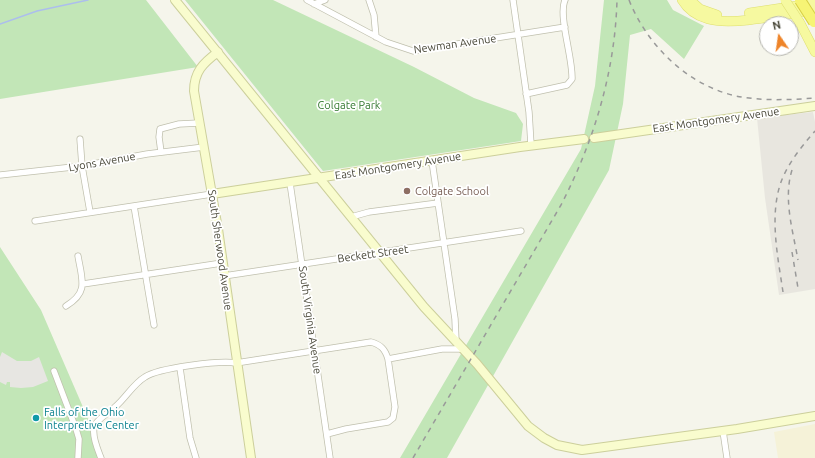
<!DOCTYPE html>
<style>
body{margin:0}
#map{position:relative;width:815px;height:458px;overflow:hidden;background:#f5f5eb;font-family:Ubuntu,sans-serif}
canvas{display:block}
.north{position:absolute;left:759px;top:16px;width:40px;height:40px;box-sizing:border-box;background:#fff;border:1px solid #b6b6b0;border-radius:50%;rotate:347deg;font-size:11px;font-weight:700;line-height:16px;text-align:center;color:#494839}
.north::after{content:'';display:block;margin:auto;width:14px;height:18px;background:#ee8429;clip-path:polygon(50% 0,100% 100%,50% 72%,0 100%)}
</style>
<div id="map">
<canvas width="815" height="458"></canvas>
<div class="north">N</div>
</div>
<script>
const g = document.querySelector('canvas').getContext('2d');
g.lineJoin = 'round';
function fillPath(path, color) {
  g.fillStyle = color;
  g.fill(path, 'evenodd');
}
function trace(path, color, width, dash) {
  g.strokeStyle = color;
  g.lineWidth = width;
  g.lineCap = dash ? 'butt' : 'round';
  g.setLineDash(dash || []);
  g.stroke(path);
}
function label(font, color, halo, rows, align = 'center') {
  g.font = font + ' Ubuntu,sans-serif';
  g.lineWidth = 3.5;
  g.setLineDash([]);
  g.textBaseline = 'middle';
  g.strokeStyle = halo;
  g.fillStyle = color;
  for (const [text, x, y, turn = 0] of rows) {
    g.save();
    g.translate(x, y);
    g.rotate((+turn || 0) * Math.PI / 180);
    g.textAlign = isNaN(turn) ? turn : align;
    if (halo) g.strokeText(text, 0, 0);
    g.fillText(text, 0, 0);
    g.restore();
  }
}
const commercial = new Path2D(`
 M 815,424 L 815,458 L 778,458 L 774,432 Z`);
const industrial = new Path2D(`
 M 813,112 L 815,122 L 815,289 L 779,295 L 765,198 L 757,118 Z`);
const green = new Path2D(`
 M 0,0 L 146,0 L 198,67 L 0,99 Z
 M 185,0 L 273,0 L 414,67 L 474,98 L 516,113 L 523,124 L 521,141 L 323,171 Z
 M 604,0 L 667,0 L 673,10 L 704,26 L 684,59 L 651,29 L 630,35 L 623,104 L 609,170 L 447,458 L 400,458 L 581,149 L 595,86 Z
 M 0,247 L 41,310 L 89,421 L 100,458 L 0,458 Z`);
const parking = new Path2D(`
 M 2,352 L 17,361 L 31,361 L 39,357 L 48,381 L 33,387 L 21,388 L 10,387 L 10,382 L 7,382 L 6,385 L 0,382 L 0,357 Z`);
const stream = new Path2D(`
 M 0,24 L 37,11 L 88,0`);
const street = new Path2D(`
 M 307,0 L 386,42 L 413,51 L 565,27
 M 369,0 L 374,15 L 376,37
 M 513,0 L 529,112 L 531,145
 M 314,4 L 325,0
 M 526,94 L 567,85 L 572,79 C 573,58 558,16 565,0
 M 80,139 L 82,166 L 90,212
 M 161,152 L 159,137 L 160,129 L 179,124 L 199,123
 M 432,161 L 455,319 L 456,342
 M 0,175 L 82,166 L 147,154 L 204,147
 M 290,183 L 330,458
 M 134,206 L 154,325
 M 351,217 L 369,212 L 438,203
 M 35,221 L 212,194
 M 224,276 L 521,231
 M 83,284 L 222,263
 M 66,306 C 89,292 82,280 78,256
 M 180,368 L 190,438 L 196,458
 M 54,371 L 76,429 L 79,439 L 78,458
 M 723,431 L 727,458
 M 327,434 L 346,429 L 388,422 L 393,418 L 395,407 L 388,359
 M 101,458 C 98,450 92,437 94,428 C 95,420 109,413 115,407 C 126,398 133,384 145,377 C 158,368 221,360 236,363 L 371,342 C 381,345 385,349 388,359 L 442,349 L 462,349`);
const secondary = new Path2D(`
 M 175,0 L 424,307 L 477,364 L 528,426 L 544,438 L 557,445 L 582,450 L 737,429 L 815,416
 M 218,52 C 203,63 194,72 194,91 L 218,229 L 251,458
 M 594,138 L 815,106
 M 212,194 L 520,147 L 584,139`);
const primary = new Path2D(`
 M 682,0 C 688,10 697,16 708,19 C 733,26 788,14 815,10
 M 690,0 L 700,9 L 717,15
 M 749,13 L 815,3
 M 800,23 L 815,52`);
const rail = new Path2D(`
 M 629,0 C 647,45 687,85 736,96 C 761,101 789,100 815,98
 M 792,170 C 783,199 793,231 798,260
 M 792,252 L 798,288
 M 783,292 C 778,258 769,216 781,182 C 788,163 802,146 815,131
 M 413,458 L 561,205 C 594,141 615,72 617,0`);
const primaryBridge = new Path2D(`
 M 785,0 L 800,23`);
const highwayBridge = new Path2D(`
 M 800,0 L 814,22`);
const markers = [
 [407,191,4,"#8d6e63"],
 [36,418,4,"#0f9aa8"]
];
const streetNames = [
 ["Newman Avenue",455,44,-8],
 ["East Montgomery Avenue",716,120,-8],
 ["Lyons Avenue",102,162,-10],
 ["East Montgomery Avenue",398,166,-9],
 ["South Sherwood Avenue",220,250,82],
 ["Beckett Street",373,254,-8],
 ["South Virginia Avenue",310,320,82]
];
const parkNames = [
 ["Colgate Park",349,105]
];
const educationNames = [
 ["Colgate School",415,191]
];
const cultureNames = [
 ["Falls of the Ohio",44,412],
 ["Interpretive Center",44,425]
];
fillPath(commercial, '#f5f2d8');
fillPath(industrial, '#e8e6df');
fillPath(green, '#c2e6b7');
fillPath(parking, '#e7e6e2');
trace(stream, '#acbeed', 1.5);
trace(street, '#c0c0ae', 7);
trace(secondary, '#cccf9b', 10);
trace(primary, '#ddde70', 10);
trace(street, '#fff', 5.5);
trace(secondary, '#f9fcce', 8);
trace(primary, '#f6f9a0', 9);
trace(rail, '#999', 1.5, [5, 5]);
trace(primaryBridge, '#ddde70', 10, []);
trace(highwayBridge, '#d6ce44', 12, []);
trace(primaryBridge, '#f6f9a0', 9);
trace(highwayBridge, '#f6f475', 10);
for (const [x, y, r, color] of markers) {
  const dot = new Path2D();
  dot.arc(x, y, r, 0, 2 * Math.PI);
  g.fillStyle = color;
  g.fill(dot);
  trace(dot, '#fff', 1.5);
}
label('11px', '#494839', '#fff', streetNames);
label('11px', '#33782f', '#fff', parkNames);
label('11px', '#785e54', '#fff', educationNames, 'left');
label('11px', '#0d838f', '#fff', cultureNames, 'left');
</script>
